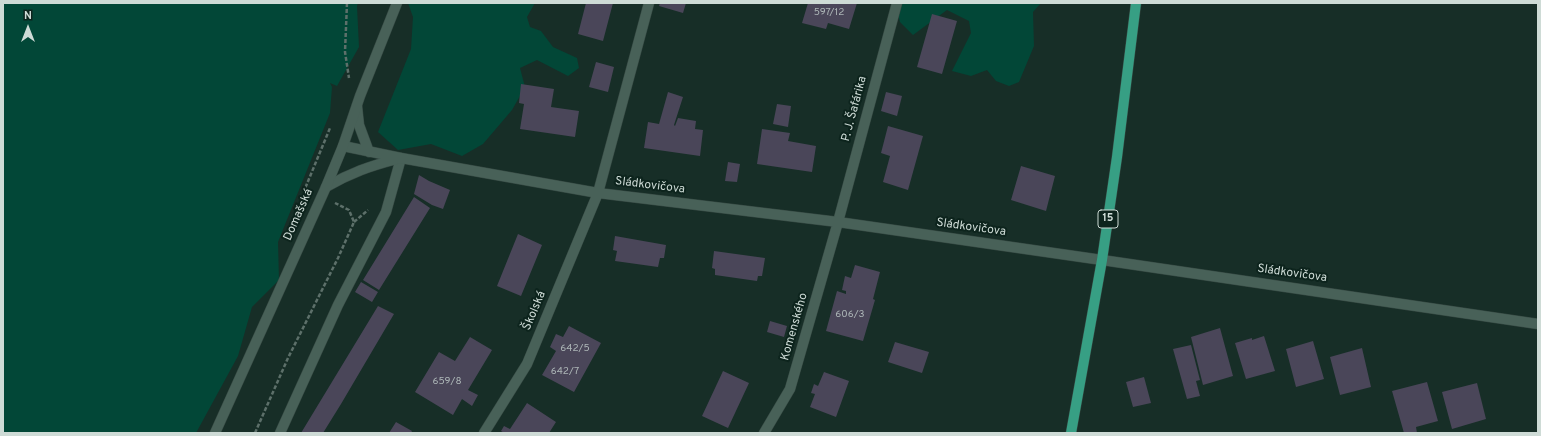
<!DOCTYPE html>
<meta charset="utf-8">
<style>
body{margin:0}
#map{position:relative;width:1541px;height:436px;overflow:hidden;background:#172e27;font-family:Overpass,sans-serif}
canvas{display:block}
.frame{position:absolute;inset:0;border:4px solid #cedbd6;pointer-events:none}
.north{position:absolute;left:8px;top:8px;width:40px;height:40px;-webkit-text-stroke:3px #0d241d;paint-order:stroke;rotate:0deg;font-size:11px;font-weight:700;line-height:16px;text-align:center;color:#cedbd6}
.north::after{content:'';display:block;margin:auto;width:14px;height:18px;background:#cedbd6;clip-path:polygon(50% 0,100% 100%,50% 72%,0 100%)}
</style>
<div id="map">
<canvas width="1541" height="436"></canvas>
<div class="frame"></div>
<div class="north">N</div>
</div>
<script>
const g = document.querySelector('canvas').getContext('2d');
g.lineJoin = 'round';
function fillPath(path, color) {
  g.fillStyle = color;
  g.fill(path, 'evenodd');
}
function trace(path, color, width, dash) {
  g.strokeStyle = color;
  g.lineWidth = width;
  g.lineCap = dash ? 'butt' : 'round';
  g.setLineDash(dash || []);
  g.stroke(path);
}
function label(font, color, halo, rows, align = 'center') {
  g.font = font + ' Overpass,sans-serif';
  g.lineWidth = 4;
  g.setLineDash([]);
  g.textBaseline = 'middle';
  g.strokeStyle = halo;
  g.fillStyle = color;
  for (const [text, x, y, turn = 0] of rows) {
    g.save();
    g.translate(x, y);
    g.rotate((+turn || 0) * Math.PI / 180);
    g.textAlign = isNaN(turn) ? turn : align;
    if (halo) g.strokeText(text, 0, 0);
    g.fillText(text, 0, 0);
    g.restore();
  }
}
const green = new Path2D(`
 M 3,3 L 358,3 L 357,6 L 359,47 L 337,86 L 330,83 L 332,87 L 330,113 L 278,242 L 279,280 L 252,307 L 238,356 L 196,433 L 3,433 Z
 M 408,3 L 535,3 L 527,17 L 530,27 L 541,31 L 553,47 L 577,58 L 579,68 L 568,76 L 537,60 L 520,68 L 525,87 L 512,110 L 483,144 L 462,156 L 431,144 L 398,150 L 378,132 L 411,49 L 413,17 Z
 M 895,3 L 1041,3 L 1033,12 L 1034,46 L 1019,82 L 1009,86 L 996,81 L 987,70 L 971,76 L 952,71 L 971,33 L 969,21 L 947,10 L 913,35 L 900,22 Z`);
const building = new Path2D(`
 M 586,3 L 613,3 L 603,41 L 578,34 Z
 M 660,3 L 686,3 L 683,13 L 659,6 Z
 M 808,3 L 857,3 L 849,29 L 828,23 L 826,29 L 802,23 Z
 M 932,14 L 957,21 L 942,74 L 917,67 Z
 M 596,62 L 614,67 L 608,92 L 589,87 Z
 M 521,84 L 554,89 L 551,107 L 579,111 L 575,137 L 520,129 L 524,104 L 519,103 Z
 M 668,92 L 683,97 L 674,125 L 675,126 L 678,118 L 696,121 L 695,129 L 703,130 L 700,156 L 644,148 L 648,122 L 659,124 Z
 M 886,92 L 902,96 L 897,116 L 881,111 Z
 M 777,104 L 791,106 L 788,127 L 773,124 Z
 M 888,126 L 923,136 L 908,190 L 883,182 L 890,156 L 881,153 Z
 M 762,129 L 790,133 L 788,141 L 816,146 L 812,172 L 757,164 Z
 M 728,162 L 740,164 L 737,182 L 725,181 Z
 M 1021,166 L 1055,176 L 1046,211 L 1011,200 Z
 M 419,175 L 429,181 L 450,190 L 443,209 L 432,205 L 414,194 Z
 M 414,197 L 430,208 L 379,290 L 363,280 Z
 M 518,234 L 542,245 L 521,296 L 497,286 Z
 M 615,236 L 666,245 L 664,258 L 660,258 L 658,267 L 615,261 L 617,251 L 613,250 Z
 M 714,251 L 765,258 L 762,276 L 758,276 L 757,281 L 715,275 L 715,269 L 712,268 Z
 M 855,265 L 880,272 L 873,299 L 875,300 L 863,341 L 826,331 L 837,291 L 846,294 L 846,291 L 842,290 L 845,276 L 851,278 Z
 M 361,282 L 378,292 L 372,302 L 355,292 Z
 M 378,306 L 394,314 L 341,404 L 323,433 L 301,433 Z
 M 770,321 L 787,326 L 784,337 L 767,332 Z
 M 569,326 L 601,343 L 574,392 L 542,375 L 556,351 L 550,347 L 556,334 L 563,337 Z
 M 1220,328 L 1233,376 L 1203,385 L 1191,337 Z
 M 1264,336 L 1275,371 L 1246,379 L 1235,343 L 1252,338 L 1252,340 Z
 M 470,337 L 492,350 L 468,390 L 478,395 L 472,406 L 462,399 L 453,415 L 415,392 L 439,352 L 455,361 Z
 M 1313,341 L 1324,379 L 1296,387 L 1286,349 Z
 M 895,342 L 929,352 L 922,373 L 888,362 Z
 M 1191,345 L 1200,380 L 1196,381 L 1200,396 L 1187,399 L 1173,349 Z
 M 1362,348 L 1371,387 L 1340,395 L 1330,357 Z
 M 723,371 L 749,383 L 728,428 L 702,416 Z
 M 824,372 L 849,381 L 836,417 L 810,407 L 815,394 L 811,393 L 814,384 L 818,386 Z
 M 1144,377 L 1151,403 L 1133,407 L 1126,382 Z
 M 1427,382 L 1438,421 L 1416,427 L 1417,433 L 1404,433 L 1392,391 Z
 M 1477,383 L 1486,419 L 1452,429 L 1442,392 Z
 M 527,403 L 556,422 L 549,433 L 504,433 L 501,431 L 504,426 L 510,429 Z
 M 396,422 L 412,431 L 411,433 L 389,433 Z`);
const path = new Path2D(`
 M 347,3 L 345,52 L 349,78
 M 306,192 L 304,191 L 330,128
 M 354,222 L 368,210
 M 255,433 L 288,358 L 338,258 L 354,222 L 349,210 L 335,203`);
const lane = new Path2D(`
 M 280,433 L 338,305 L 386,212 L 401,158`);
const street = new Path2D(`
 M 357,106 L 359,125 L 369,152
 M 343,146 L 401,158 L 598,193 L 838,222 L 1102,260
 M 326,187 C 350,173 370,166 397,159
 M 484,433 L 527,364 L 598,193 L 649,3
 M 764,433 L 790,389 L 838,222 L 897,3`);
const secondary = new Path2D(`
 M 1102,260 L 1538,324
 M 215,433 L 326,187 L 343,146 L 360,96 L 397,3`);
const primary = new Path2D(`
 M 1071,433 L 1102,260 L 1117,157 L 1136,3`);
const numberNames = [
 ["597/12",829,13],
 ["606/3",850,315],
 ["642/5",575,349],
 ["642/7",565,372],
 ["659/8",447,382]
];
const shields = [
 [1108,219,20]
];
const shieldNames = [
 ["15",1108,219]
];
const streetNames = [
 ["P. J. Šafárika",855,109,-75],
 ["Sládkovičova",650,186,7],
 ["Domašská",299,215,-66],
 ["Sládkovičova",971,228,8],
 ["Sládkovičova",1292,274,8],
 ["Školská",535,311,-67],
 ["Komenského",795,327,-74]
];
fillPath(green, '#024737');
fillPath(building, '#4a4659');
trace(lane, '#364943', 11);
trace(street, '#364943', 11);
trace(secondary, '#364943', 11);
trace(primary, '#364943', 11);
trace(path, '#5d706a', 2.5, [4, 2]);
trace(lane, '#486158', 10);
trace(street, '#486158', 10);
trace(secondary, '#486158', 10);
trace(primary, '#379f84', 10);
label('10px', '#adb6b7', null, numberNames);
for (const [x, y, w] of shields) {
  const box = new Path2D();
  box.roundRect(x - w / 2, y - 9, w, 18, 3);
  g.fillStyle = '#0d241d';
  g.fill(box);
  trace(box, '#cedbd6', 1);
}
label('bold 11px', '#cedbd6', null, shieldNames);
label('12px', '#cedbd6', '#0d241d', streetNames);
</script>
